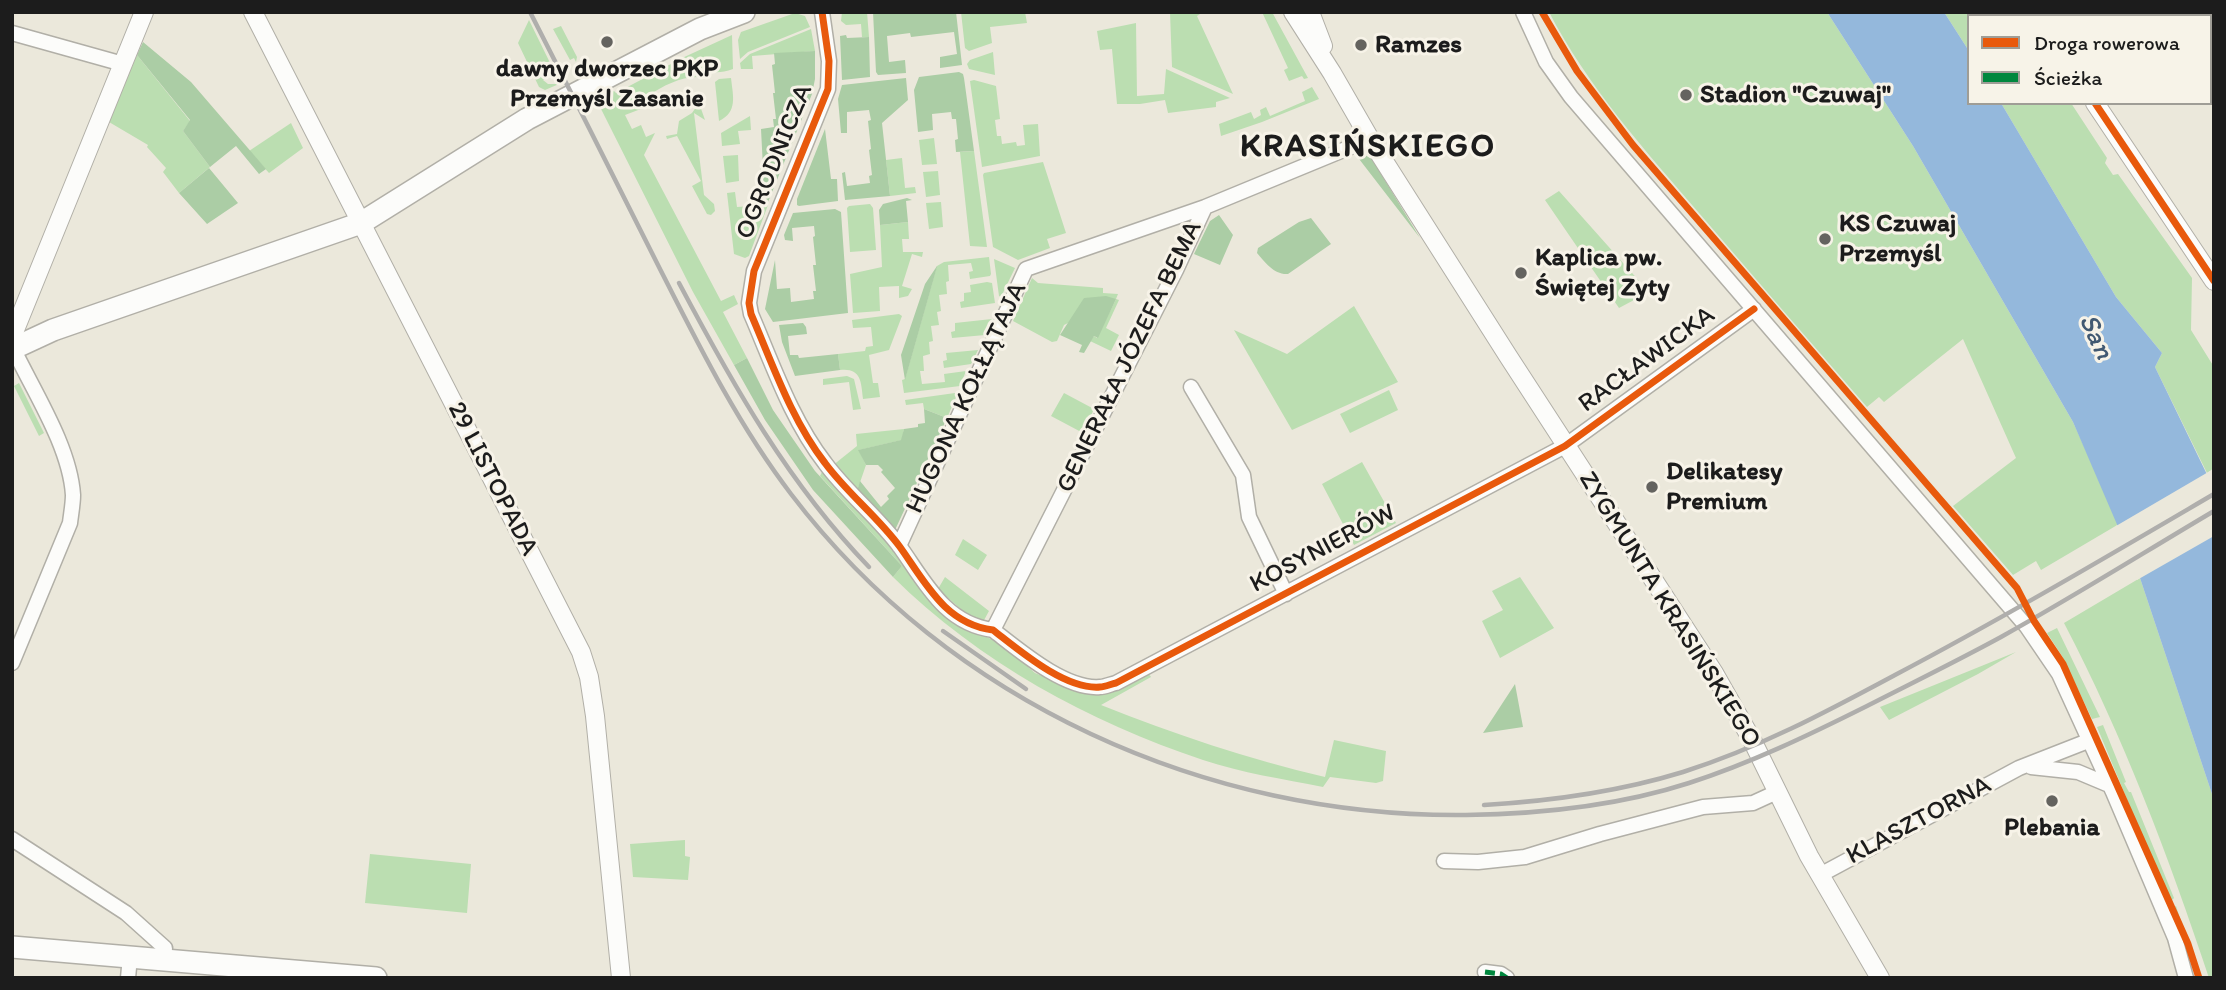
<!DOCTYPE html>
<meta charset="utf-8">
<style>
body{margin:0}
#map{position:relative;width:2226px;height:990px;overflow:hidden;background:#ebe8db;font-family:Itim,sans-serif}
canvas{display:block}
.frame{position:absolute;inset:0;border:14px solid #1c1c1c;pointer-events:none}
.legend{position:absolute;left:1967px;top:14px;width:245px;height:91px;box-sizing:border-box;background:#f7f3e8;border:2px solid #9f9d96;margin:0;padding:9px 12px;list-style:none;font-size:21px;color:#1c1c1c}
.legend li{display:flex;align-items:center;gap:14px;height:35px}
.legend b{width:35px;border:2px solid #9f9d96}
</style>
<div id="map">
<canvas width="2226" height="990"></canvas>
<div class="frame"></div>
<ul class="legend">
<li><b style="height:9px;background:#e8590c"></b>Droga rowerowa</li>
<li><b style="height:9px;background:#00873e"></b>Ścieżka</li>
</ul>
</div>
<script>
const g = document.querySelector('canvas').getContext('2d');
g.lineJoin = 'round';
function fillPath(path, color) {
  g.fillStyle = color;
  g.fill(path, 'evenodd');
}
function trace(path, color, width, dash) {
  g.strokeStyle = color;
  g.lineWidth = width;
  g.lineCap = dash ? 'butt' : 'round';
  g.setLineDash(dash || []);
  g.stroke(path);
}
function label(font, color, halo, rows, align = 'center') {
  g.font = font + ' Itim,sans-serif';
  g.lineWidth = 6;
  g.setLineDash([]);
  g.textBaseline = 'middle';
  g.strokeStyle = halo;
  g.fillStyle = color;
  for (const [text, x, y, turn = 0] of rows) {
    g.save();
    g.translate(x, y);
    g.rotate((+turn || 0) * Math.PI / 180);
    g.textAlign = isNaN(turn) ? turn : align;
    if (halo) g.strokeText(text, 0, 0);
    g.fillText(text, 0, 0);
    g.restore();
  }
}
const green = new Path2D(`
 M 842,12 L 867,12 L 869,37 L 862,37 L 861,24 L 846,25 L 841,21 Z
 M 961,12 L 1025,12 L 1027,23 L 990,27 L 992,43 L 969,51 L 965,48 Z
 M 1170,12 L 1203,12 L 1197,16 L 1233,94 L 1172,67 Z
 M 1262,12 L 1272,12 L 1308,78 L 1304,79 L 1302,76 L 1289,81 L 1284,70 L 1288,68 Z
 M 1549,12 L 1827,12 L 1913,146 L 2073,422 L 2119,524 L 2041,570 L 2036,561 L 2013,575 L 1953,506 L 2016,458 L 1963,339 L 1884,402 L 1879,397 L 1867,407 C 1811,343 1755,278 1699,213 C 1644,149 1588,87 1549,12 Z
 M 1944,12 L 2025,12 L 2027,16 L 1969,16 L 1969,51 Z
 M 795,13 L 805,16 L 810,27 L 748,52 L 740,59 L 738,40 L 741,32 Z
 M 529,20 L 555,73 L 555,77 L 548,77 L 543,80 L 548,84 L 559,84 L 545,90 L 539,87 L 518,43 Z
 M 1136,23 L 1137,96 L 1164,94 L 1166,69 L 1230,98 L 1216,102 L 1216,107 L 1168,113 L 1165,100 L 1140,104 L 1117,104 L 1112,49 L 1100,50 L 1097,31 Z
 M 561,26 L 577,57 L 576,62 L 574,58 L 570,60 L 553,29 Z
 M 811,29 L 815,51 L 752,56 L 753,69 L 741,69 L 740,63 L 750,54 Z
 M 732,35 L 733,69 C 711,77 700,69 680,59 Z
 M 993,52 L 995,75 L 969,69 L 967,64 L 970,60 Z
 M 137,55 L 190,121 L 183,131 L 210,167 L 179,193 L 163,172 L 166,168 L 147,147 L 148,145 L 109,122 Z
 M 671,64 L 697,77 C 680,77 663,86 649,95 L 654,104 L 625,115 L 632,129 L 641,125 L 646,137 L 655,133 L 644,155 L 721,301 L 734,295 L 738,304 L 723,312 L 747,358 L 734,365 L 693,292 L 596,99 L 614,91 L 616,93 Z
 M 731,78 C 733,96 738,112 719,121 L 715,82 L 719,79 Z
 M 974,80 L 996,86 L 1000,119 L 995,120 L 997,136 L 1001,136 L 1002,144 L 1016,142 L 1017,146 L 1025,145 L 1023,125 L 1038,124 L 1040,156 L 982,167 L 970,81 Z
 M 1312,87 L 1319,99 L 1262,122 L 1221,136 L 1219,124 L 1251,112 L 1254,119 L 1261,115 L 1260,110 L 1266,107 L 1270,116 L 1305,101 L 1302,92 Z
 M 699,103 L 705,120 L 694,113 L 704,195 L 714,204 L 715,211 L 711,215 L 707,214 L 692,186 L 701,181 L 677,136 L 667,139 L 666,136 L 677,134 L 679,121 L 692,113 Z
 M 2001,103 L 2071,103 L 2107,158 L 2105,163 L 2113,175 L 2118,174 L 2192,278 L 2191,330 L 2214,367 L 2214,468 L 2207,473 L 2155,367 L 2162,353 L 2116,297 Z
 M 750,116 L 751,130 L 738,131 L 740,144 L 722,146 L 721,133 Z
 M 291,123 L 303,148 L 269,173 L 249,151 Z
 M 934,138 L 937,164 L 922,165 L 919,140 Z
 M 974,151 L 987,247 L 970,246 L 960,152 Z
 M 738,155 L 739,181 L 726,183 L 723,156 Z
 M 902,158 L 905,188 L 915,187 L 916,193 L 890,196 L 886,160 Z
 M 1043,162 L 1066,233 L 1047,239 L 1050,248 L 1018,260 L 993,247 L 983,175 L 984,173 Z
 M 938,171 L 940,195 L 926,197 L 923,172 Z
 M 1559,191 L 1649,292 L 1619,308 L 1545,200 Z
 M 735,192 L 737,207 L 768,205 L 749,256 L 745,258 L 734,254 L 727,193 Z
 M 941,202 L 943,227 L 929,229 L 926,203 Z
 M 870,204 L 873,208 L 876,250 L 850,252 L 847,208 L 849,206 Z
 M 908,222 L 909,239 L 902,239 L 903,252 L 923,252 L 922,257 L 912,254 L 902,286 L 912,289 L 908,296 L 899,298 L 899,286 L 879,287 L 880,311 L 853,313 L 850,274 L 882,267 L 880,225 Z
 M 989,257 L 991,274 L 990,276 L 970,279 L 969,272 L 973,271 L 971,263 L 948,265 L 949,281 L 946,282 L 947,294 L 939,295 L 941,311 L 937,312 L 939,325 L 931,326 L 933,341 L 929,342 L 930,354 L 923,356 L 924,371 L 920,371 L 922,384 L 945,382 L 944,374 L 966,371 L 960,386 L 904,393 L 902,380 L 905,379 L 937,266 L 944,262 Z
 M 994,259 L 1015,268 L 1001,297 L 999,296 Z
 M 1032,278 L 1038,283 L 1103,288 L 1103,293 L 1118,294 L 1116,299 L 1119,300 L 1106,328 L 1119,335 L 1111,351 L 1090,341 L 1094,336 L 1097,338 L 1116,299 L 1064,325 L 1057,341 L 1052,342 L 1013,321 Z
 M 987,282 L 992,283 L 995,303 L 961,308 L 960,302 L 964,301 L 964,293 L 971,292 L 970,285 Z
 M 1354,306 L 1398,382 L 1292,430 L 1234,330 L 1287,354 Z
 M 899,314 L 902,316 L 889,350 L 869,355 L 873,383 L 878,383 L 880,397 L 863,399 C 861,381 861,368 840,370 L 838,354 L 865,351 L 866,347 L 873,346 L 871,327 L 853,328 L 852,320 Z
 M 992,319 L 985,335 L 952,338 L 951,332 L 955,331 L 955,323 Z
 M 978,350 L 971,364 L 944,368 L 943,361 L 947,360 L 946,353 Z
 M 847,376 L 854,379 L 861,409 L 853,410 L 849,382 L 823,385 L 823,379 Z
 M 19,383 L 44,433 L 39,436 L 14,386 Z
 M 1389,390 L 1398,410 L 1350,433 L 1340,414 Z
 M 955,393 L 957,395 L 947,418 L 924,409 L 923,403 L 906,405 L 905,400 Z
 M 1064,393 L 1094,409 L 1083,433 L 1051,416 Z
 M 904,429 L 902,440 L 859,450 L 866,465 L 857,491 L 832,466 L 857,446 L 856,434 Z
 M 1362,462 L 1396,523 L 1354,545 L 1322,484 Z
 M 822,472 L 978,633 L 1002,644 L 1035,673 L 1069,687 L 1102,694 L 1112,692 L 1149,674 L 1151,677 L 1101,705 C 1174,734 1248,759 1325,777 L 1334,740 L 1386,751 L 1383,781 L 1376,783 L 1330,777 L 1323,787 C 1283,779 1242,773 1203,760 C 1089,722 979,662 893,577 L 902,566 L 820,476 Z
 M 963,539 L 987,555 L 978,570 L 955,555 Z
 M 945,577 L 989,611 L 983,622 L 965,613 L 938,589 Z
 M 1520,577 L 1554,628 L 1500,658 L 1482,621 L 1503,610 L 1492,591 Z
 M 2140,578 L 2214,800 L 2214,978 L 2209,978 C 2169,857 2123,736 2064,623 Z
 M 2057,628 L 2100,717 L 2092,719 L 2062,656 L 2047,633 Z
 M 2016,652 L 1978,674 L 1889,720 L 1880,707 Z
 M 2103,725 L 2126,782 L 2124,783 L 2129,792 L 2131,792 L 2174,898 L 2172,900 L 2174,907 L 2176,906 L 2185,933 L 2183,934 L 2097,727 Z
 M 685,840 L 685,856 L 690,857 L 688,880 L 633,877 L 630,844 Z
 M 370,854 L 471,864 L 467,913 L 365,903 Z`);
const forest = new Path2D(`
 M 873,12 L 956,12 L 962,65 L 940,68 L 940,57 L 957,54 L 954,32 L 911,37 L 910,33 L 887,36 L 889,62 L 905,60 L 906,73 L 878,75 L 876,72 Z
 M 846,35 L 847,38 L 869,37 L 870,77 L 842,80 L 840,36 Z
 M 143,42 L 191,82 L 266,169 L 259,174 L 236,146 L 210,167 L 183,131 L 190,120 L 137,55 Z
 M 815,51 L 815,79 L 812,94 L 768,202 L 761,202 L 760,195 L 763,194 L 760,168 L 763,168 L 761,129 L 774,127 L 773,119 L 776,119 L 773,93 L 775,93 L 772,65 L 775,64 L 774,53 Z
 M 959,72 L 963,74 L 964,78 L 974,151 L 956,152 L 955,140 L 958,139 L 956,119 L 952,119 L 951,112 L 932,114 L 933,130 L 918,132 L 914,90 L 919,77 Z
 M 906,78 L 908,100 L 882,123 L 890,196 L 845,200 L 842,173 L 845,172 L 847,186 L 870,183 L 869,176 L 872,175 L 869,150 L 871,149 L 868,121 L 871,120 L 869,110 L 847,112 L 847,133 L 841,133 L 838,99 L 842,85 Z
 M 825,129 L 831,179 L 837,179 L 838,201 L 799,206 L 797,205 L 797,199 Z
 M 1361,153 L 1372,159 L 1420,238 L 1356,155 Z
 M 209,168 L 238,203 L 207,224 L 179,193 Z
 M 907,198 L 912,200 L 906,201 L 908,222 L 880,225 L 879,210 L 883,204 Z
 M 835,209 L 841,212 L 848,313 L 773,322 L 765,309 L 775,260 L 777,289 L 790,288 L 791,302 L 814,299 L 813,291 L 816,291 L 813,265 L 816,265 L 813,237 L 815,236 L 814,226 L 792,228 L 793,241 L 785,240 L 784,235 L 793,213 Z
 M 1219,215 L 1233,235 L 1220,265 L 1194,254 L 1210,221 Z
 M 1311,218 L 1331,244 L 1288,274 C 1274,275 1265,262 1257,253 L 1258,248 L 1299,222 Z
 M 937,266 L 937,267 L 905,380 L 901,355 L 925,284 Z
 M 1106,296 L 1116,299 L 1098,338 L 1094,336 L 1084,353 L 1079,352 L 1082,345 L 1060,335 L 1084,298 Z
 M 803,323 L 806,327 L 807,334 L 788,336 L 790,355 L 798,355 L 799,358 L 838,354 L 840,370 L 795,376 L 782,342 L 779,325 Z
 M 747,358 L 773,410 L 815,471 L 902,566 L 893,577 L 813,490 L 765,420 L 734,365 Z
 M 924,409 L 947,418 L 895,530 L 857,491 L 860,481 L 881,507 L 889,499 L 887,496 L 895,488 L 881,472 L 883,470 L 878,465 L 866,465 L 858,450 L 901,440 L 904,429 L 918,427 L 918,424 L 925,423 Z
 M 1515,684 L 1523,727 L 1483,733 Z`);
const water = new Path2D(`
 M 1827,12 L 1944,12 L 1969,51 L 1969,103 L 2001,103 L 2116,297 L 2162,353 L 2155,367 L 2214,489 L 2214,800 L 2140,578 L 2073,422 L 1913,146 Z`);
const pier = new Path2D(`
 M 2210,471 L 2214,480 L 2214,536 L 2137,580 L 2116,526 Z`);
const minor = new Path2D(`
 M 822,12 L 829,61 L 828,89 L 754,271 L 749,303 L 751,314 C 773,365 791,419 825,463 C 847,493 878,517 900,547 C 925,582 945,624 993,630 C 1019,650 1065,690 1100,687 C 1105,687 1111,684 1116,683 L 1565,446 L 1754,309
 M 1523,12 L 1546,62 L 1571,97 L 2027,627 L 2059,674 L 2113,792 L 2175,938 L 2186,978
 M 12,33 L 123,64
 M 2210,37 L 2214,36
 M 1191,387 L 1243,475 L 1249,517 L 1286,594
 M 899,546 L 1026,269 L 1205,207 L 1370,139
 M 993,630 L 1176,270 L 1205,207
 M 12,663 L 70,523 C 71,514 73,504 73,495 C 70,447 34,392 13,348
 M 2031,767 L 2078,772 L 2109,785
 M 12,839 L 126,913 L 165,948 L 164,960
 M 1444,861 L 1478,862 L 1525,857 L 1600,834 L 1703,807 L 1753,803 L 1777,792
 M 1820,875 L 2019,768 L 2088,741
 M 1485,972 L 1501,974 L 1507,978
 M 128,978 L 130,957`);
const tertiary = new Path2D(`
 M 253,12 L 581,652 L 589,677 L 595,716 L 621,978
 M 1293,12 L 1332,73 L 1370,139 L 1508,356 L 1714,673 L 1752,740 L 1809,856 L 1880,978
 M 1310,12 L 1323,46
 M 2037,12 L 2039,16
 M 2095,103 L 2214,281
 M 12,337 L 144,12`);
const secondary = new Path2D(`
 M 12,349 L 53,330 L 361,223 L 527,119 L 700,29 L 744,12
 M 12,947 L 376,978`);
const rail = new Path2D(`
 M 530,12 C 574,98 618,185 661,271 C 700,348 739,426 791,494 C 950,703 1207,818 1466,815 C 1541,814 1618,806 1689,783 C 1751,763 1809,735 1867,706 C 1912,683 1957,661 2001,637 C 2073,597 2143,553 2214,511
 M 679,283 C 733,385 788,483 869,567
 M 943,631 L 1026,689
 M 1484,805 C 1552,801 1618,792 1683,772 C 1759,748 1826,712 1895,675 C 2003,618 2108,556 2214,494`);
const quiet = new Path2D(`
 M 1485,972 L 1501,974 L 1507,978`);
const cycleway = new Path2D(`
 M 822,12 L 829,61 L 828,89 L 754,271 L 749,303 L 751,314 C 773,365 791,419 825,463 C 847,493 878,517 900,547 C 925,582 945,624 993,630 C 1019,650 1065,690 1100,687 C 1105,687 1111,684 1116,683 L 1565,446 L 1754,309
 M 1542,12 L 1577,71 L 1633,145 L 2017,588 L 2034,621 L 2063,664 L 2188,944 L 2199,978
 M 2095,103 L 2214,281`);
const markers = [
 [607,42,7,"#64635f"],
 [1361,45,7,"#64635f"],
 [1686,95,7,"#64635f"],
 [1825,239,7,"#64635f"],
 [1521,273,7,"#64635f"],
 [1652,487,7,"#64635f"],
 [2052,801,7,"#64635f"]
];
const poiNames = [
 ["Ramzes",1375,45],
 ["dawny dworzec PKP",607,69,"center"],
 ["Przemyśl Zasanie",607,99,"center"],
 ["Stadion \"Czuwaj\"",1700,95],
 ["KS Czuwaj",1839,224],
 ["Przemyśl",1839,254],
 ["Kaplica pw.",1535,258],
 ["Świętej Zyty",1535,288],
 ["Delikatesy",1666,472],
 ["Premium",1666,502],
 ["Plebania",2052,828,"center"]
];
const streetNames = [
 ["OGRODNICZA",775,162,-68],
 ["GENERAŁA JÓZEFA BEMA",1130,357,-64],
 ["RACŁAWICKA",1647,360,-36],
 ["HUGONA KOŁŁĄTAJA",967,398,-65],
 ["29 LISTOPADA",492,479,63],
 ["KOSYNIERÓW",1323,549,-28],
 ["ZYGMUNTA KRASIŃSKIEGO",1669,610,58],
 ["KLASZTORNA",1919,821,-28]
];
const waterNames = [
 ["San",2095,337,65]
];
const districtNames = [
 ["KRASIŃSKIEGO",1368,148]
];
fillPath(green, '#bbdeb1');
fillPath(forest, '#abcda5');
fillPath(water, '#94b8dc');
fillPath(pier, '#ebe8db');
trace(minor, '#b1afa7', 17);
trace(tertiary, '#b1afa7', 20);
trace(secondary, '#b1afa7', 24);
trace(minor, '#fcfcfa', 14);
trace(tertiary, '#fcfcfa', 18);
trace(secondary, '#fcfcfa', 21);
trace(rail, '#afaeac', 4.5);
trace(quiet, '#00873e', 5, [10, 5]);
trace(cycleway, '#e8590c', 7);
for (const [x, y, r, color] of markers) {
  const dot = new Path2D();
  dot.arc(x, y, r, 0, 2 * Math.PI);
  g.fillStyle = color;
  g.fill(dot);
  trace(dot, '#f7f3e8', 2.5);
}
label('bold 26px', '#1c1c1c', '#f7f3e8', poiNames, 'left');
label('26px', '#1c1c1c', '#f7f3e8', streetNames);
label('italic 28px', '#415972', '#f7f3e8', waterNames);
g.letterSpacing = '2px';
label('bold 33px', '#1c1c1c', '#f7f3e8', districtNames);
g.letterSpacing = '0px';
</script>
